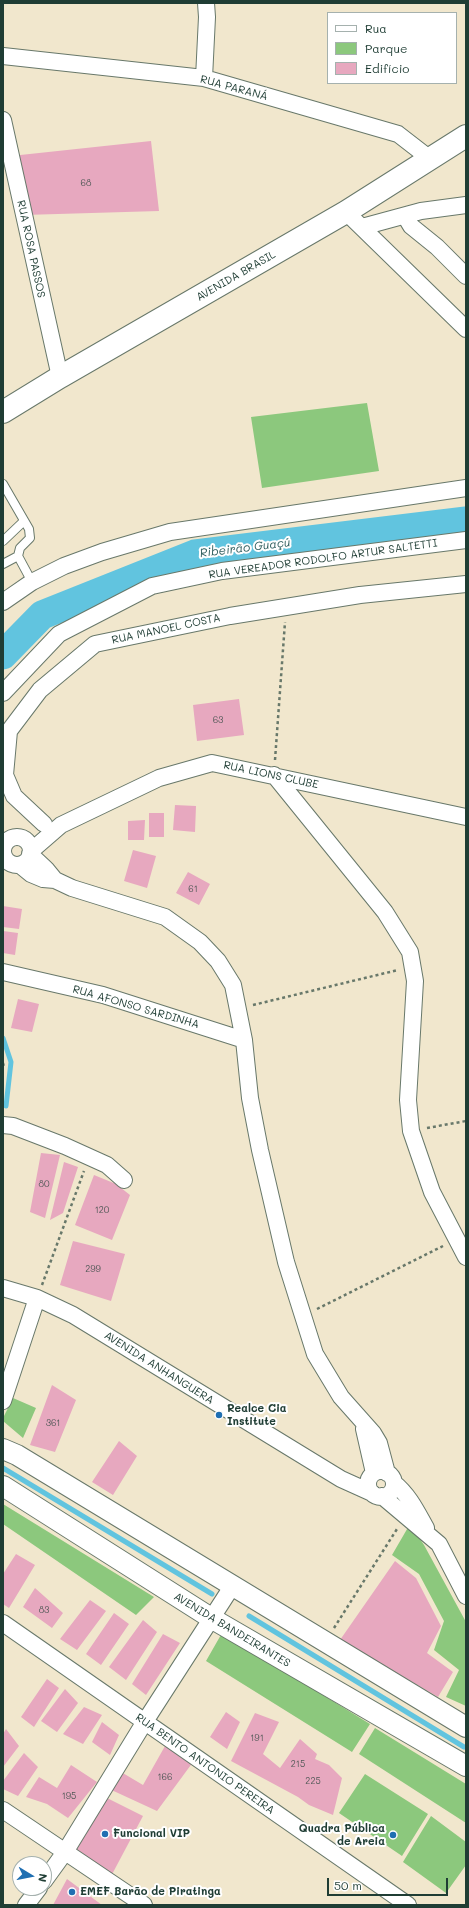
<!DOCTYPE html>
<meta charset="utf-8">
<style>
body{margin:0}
#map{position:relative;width:469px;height:1908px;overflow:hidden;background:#f1e7cd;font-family:Mali,sans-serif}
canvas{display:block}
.frame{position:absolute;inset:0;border:4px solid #1f3d34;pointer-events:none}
.legend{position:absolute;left:327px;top:12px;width:130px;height:72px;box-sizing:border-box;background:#fff;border:1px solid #a5b1ae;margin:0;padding:5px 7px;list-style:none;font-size:12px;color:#1f3d34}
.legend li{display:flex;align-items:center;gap:8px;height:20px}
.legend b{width:20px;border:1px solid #a5b1ae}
.north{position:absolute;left:12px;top:1856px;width:40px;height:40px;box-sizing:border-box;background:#fff;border:1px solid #a5b1ae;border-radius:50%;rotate:100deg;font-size:11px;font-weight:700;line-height:16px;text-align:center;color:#1f3d34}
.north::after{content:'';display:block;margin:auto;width:14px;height:18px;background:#1f6fb2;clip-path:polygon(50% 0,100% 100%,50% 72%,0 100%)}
.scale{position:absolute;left:327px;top:1878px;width:121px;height:18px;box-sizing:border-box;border:2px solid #1f3d34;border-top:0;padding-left:5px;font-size:12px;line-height:14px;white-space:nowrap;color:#1f3d34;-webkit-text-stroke:3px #fff;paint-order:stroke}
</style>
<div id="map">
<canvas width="469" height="1908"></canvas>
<div class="frame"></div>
<ul class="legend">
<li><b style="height:5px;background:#fff"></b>Rua</li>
<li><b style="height:11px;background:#8cc87d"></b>Parque</li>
<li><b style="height:11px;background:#e7a8bf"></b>Edifício</li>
</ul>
<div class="north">N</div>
<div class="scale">50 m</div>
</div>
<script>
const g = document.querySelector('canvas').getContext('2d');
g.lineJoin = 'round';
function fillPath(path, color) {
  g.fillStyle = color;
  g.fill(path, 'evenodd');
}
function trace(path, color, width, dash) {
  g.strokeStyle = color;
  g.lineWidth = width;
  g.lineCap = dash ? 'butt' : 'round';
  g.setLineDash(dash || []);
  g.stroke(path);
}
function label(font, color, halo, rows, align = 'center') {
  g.font = font + ' Mali,sans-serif';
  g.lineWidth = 4;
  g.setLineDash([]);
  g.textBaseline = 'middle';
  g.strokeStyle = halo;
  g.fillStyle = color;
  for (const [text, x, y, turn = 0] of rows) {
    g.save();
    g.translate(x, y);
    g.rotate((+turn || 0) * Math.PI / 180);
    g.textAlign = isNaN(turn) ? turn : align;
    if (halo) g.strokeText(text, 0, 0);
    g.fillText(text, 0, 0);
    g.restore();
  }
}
const green = new Path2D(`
 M 367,403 L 379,471 L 262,488 L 251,417 Z
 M 13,1398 L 36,1408 L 23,1438 L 3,1421 L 3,1418 Z
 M 3,1504 L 154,1597 L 136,1615 L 3,1524 Z
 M 410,1524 L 424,1545 L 466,1622 L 466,1706 L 446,1697 L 459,1670 L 434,1650 L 444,1621 L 419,1574 L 392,1555 Z
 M 222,1633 L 370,1724 L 352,1752 L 206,1661 Z
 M 375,1728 L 466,1784 L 466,1823 L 359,1754 Z
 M 365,1774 L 428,1814 L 402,1856 L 339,1813 Z
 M 431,1816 L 466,1842 L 466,1865 L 446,1893 L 403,1862 Z`);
const stream = new Path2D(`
 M 3,1038 L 11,1062 L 6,1106
 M 3,1468 L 212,1594
 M 249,1616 L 464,1747`);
const river = new Path2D(`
 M 3,655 L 42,615 L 195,554 L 466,521`);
const building = new Path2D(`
 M 151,141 L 159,211 L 24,215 L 11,156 Z
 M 239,699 L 244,735 L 197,741 L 193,705 Z
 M 175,805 L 196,806 L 195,832 L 173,830 Z
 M 149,813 L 164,813 L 164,837 L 149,837 Z
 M 145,820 L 144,840 L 128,840 L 128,821 Z
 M 133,850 L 156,856 L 147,888 L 124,881 Z
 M 188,872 L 210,884 L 199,905 L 176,893 Z
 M 3,906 L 22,909 L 19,929 L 3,927 Z
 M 3,931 L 18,933 L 15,955 L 3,953 Z
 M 18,999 L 39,1004 L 32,1032 L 11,1028 Z
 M 41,1153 L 60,1155 L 45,1218 L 30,1212 Z
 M 64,1162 L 78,1167 L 63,1213 L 50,1220 Z
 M 94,1175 L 116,1184 L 130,1195 L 112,1240 L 75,1225 Z
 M 73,1241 L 125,1254 L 111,1301 L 60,1285 Z
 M 52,1385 L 76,1400 L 55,1452 L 30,1445 Z
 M 119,1441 L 137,1456 L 113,1495 L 92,1482 Z
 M 16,1554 L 35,1565 L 9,1608 L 3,1604 L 3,1574 Z
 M 395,1561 L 416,1578 L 441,1626 L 427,1653 L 453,1672 L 438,1697 L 340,1640 Z
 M 35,1588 L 63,1613 L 52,1628 L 23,1607 Z
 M 90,1600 L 106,1611 L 77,1650 L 60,1639 Z
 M 114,1613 L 129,1624 L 101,1665 L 86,1654 Z
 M 143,1620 L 157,1632 L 126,1680 L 109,1667 Z
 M 163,1634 L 180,1643 L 146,1695 L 132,1684 Z
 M 47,1679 L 59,1688 L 34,1727 L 21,1717 Z
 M 65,1689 L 78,1703 L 57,1732 L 41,1721 Z
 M 84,1707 L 102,1715 L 83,1744 L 63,1734 Z
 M 226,1712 L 240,1722 L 227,1749 L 210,1737 Z
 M 255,1713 L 279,1722 L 263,1754 L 280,1768 L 300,1739 L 317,1754 L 315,1759 L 329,1765 L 342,1778 L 333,1815 L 309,1805 L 298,1797 L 231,1761 Z
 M 102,1722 L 119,1735 L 110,1755 L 92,1742 Z
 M 6,1729 L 19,1746 L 3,1767 L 3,1734 Z
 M 169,1739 L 196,1758 L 157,1811 L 105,1787 L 116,1769 L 143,1785 Z
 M 24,1753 L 38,1767 L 18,1796 L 3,1789 L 3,1781 Z
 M 71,1765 L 97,1782 L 68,1818 L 47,1804 L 26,1797 L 39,1777 L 57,1788 Z
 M 101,1795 L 143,1816 L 109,1880 L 66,1851 Z
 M 67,1879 L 102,1905 L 53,1905 Z`);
const path = new Path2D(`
 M 275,760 L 285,622
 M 253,1005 L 398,970
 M 3,1063 L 4,1067
 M 427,1128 L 466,1121
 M 42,1285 L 84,1171
 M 317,1309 L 443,1246
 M 334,1628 L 397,1529`);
const service = new Path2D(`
 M 3,484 L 29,529 L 30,538 L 20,548 L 18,556 L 32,582
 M 3,541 L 24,521
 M 3,564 L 18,556`);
const minor = new Path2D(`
 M 3,56 L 204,78 L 398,134 L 429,158
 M 204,78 L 207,17 L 206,3
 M 3,120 L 60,377
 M 346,212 L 466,329
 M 405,216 L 411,226 L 437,247 L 466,276
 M 362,227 L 421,211 L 466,205
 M 3,602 L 32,582 L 64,566 L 102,552 L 170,532 L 466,488
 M 3,693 L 59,634 L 152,586 L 222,571 L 466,540
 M 274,775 L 385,912 L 410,952 L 415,981 L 408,1100 L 411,1131 L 432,1192 L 466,1257
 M 44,824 L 14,796 L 5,775 L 9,731 L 40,690 L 95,644 L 230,616 L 360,595 L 466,584
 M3 851a14 14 0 1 1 28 0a14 14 0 1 1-28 0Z
 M 31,851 L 61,825 L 159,778 L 212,763 L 466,817
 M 30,854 L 46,869 L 55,880
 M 20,865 L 31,874 L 43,879 L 55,880 L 72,888 L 165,917 L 200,942 L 218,961 L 233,985 L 244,1040 L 250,1098 L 260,1150 L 286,1262 L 315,1354 L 341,1397 L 373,1433 L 379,1443 L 387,1473
 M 3,972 L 103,995 L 244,1040
 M 3,1125 L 13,1126 L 65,1146 L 107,1165 L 124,1180
 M 3,1288 L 37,1298 L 73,1315 L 341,1479 L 372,1493
 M 3,1401 L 37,1298
 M 364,1429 L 374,1473
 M368 1484a13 13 0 1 1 26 0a13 13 0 1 1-26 0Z
 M 394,1483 C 409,1495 417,1512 426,1528
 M 382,1496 L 439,1544 L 466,1596
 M 3,1623 L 408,1905
 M 3,1810 L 144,1905
 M 44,1881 L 65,1852 L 144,1723 L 233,1585
 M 26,1905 L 39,1888`);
const tertiary = new Path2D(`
 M 3,1449 L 17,1455 L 466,1727
 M 3,1486 L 211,1618 L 466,1766`);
const secondary = new Path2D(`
 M 3,412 L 60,377 L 346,212 L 466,136`);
const markers = [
 [219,1415,4,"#1f6fb2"],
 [105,1834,4,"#1f6fb2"],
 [393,1835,4,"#1f6fb2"],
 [72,1892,4,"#1f6fb2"]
];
const numberNames = [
 ["68",86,183],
 ["63",218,720],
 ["61",193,889],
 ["80",44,1184],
 ["120",102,1210],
 ["299",93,1269],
 ["361",53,1423],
 ["83",44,1610],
 ["191",257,1738],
 ["215",298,1764],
 ["166",165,1777],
 ["225",313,1781],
 ["195",69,1796]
];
const streetNames = [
 ["RUA PARANÁ",234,88,15],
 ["RUA ROSA PASSOS",31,249,78],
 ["AVENIDA BRASIL",236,276,-30],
 ["RUA VEREADOR RODOLFO ARTUR SALTETTI",323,559,-8],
 ["RUA MANOEL COSTA",166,629,-12],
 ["RUA LIONS CLUBE",271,775,12],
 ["RUA AFONSO SARDINHA",136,1007,16],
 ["AVENIDA ANHANGUERA",159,1368,32],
 ["AVENIDA BANDEIRANTES",232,1630,31],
 ["RUA BENTO ANTONIO PEREIRA",205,1764,35]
];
const poiNames = [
 ["Realce Cia",227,1409],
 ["Institute",227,1422],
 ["Quadra Pública",385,1829,"right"],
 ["de Areia",385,1842,"right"],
 ["Funcional VIP",113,1834],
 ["EMEF Barão de Piratinga",80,1892]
];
const waterNames = [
 ["Ribeirão Guaçú",245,548,-7]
];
fillPath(green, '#8cc87d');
trace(stream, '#61c4df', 5);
trace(river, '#61c4df', 29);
fillPath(building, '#e7a8bf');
trace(service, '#68786a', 10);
trace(minor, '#68786a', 18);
trace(tertiary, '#68786a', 22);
trace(secondary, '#68786a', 24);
trace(path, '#68786a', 2.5, [3, 3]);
trace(service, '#fff', 8);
trace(minor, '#fff', 16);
trace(tertiary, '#fff', 20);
trace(secondary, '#fff', 22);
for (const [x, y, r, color] of markers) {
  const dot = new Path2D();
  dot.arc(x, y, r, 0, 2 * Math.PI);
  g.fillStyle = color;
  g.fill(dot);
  trace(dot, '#fff', 1.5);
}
label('9px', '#515857', null, numberNames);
label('11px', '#1f3d34', '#fff', streetNames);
label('bold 11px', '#1f3d34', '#fff', poiNames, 'left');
label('italic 12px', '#305f5f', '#fff', waterNames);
</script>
